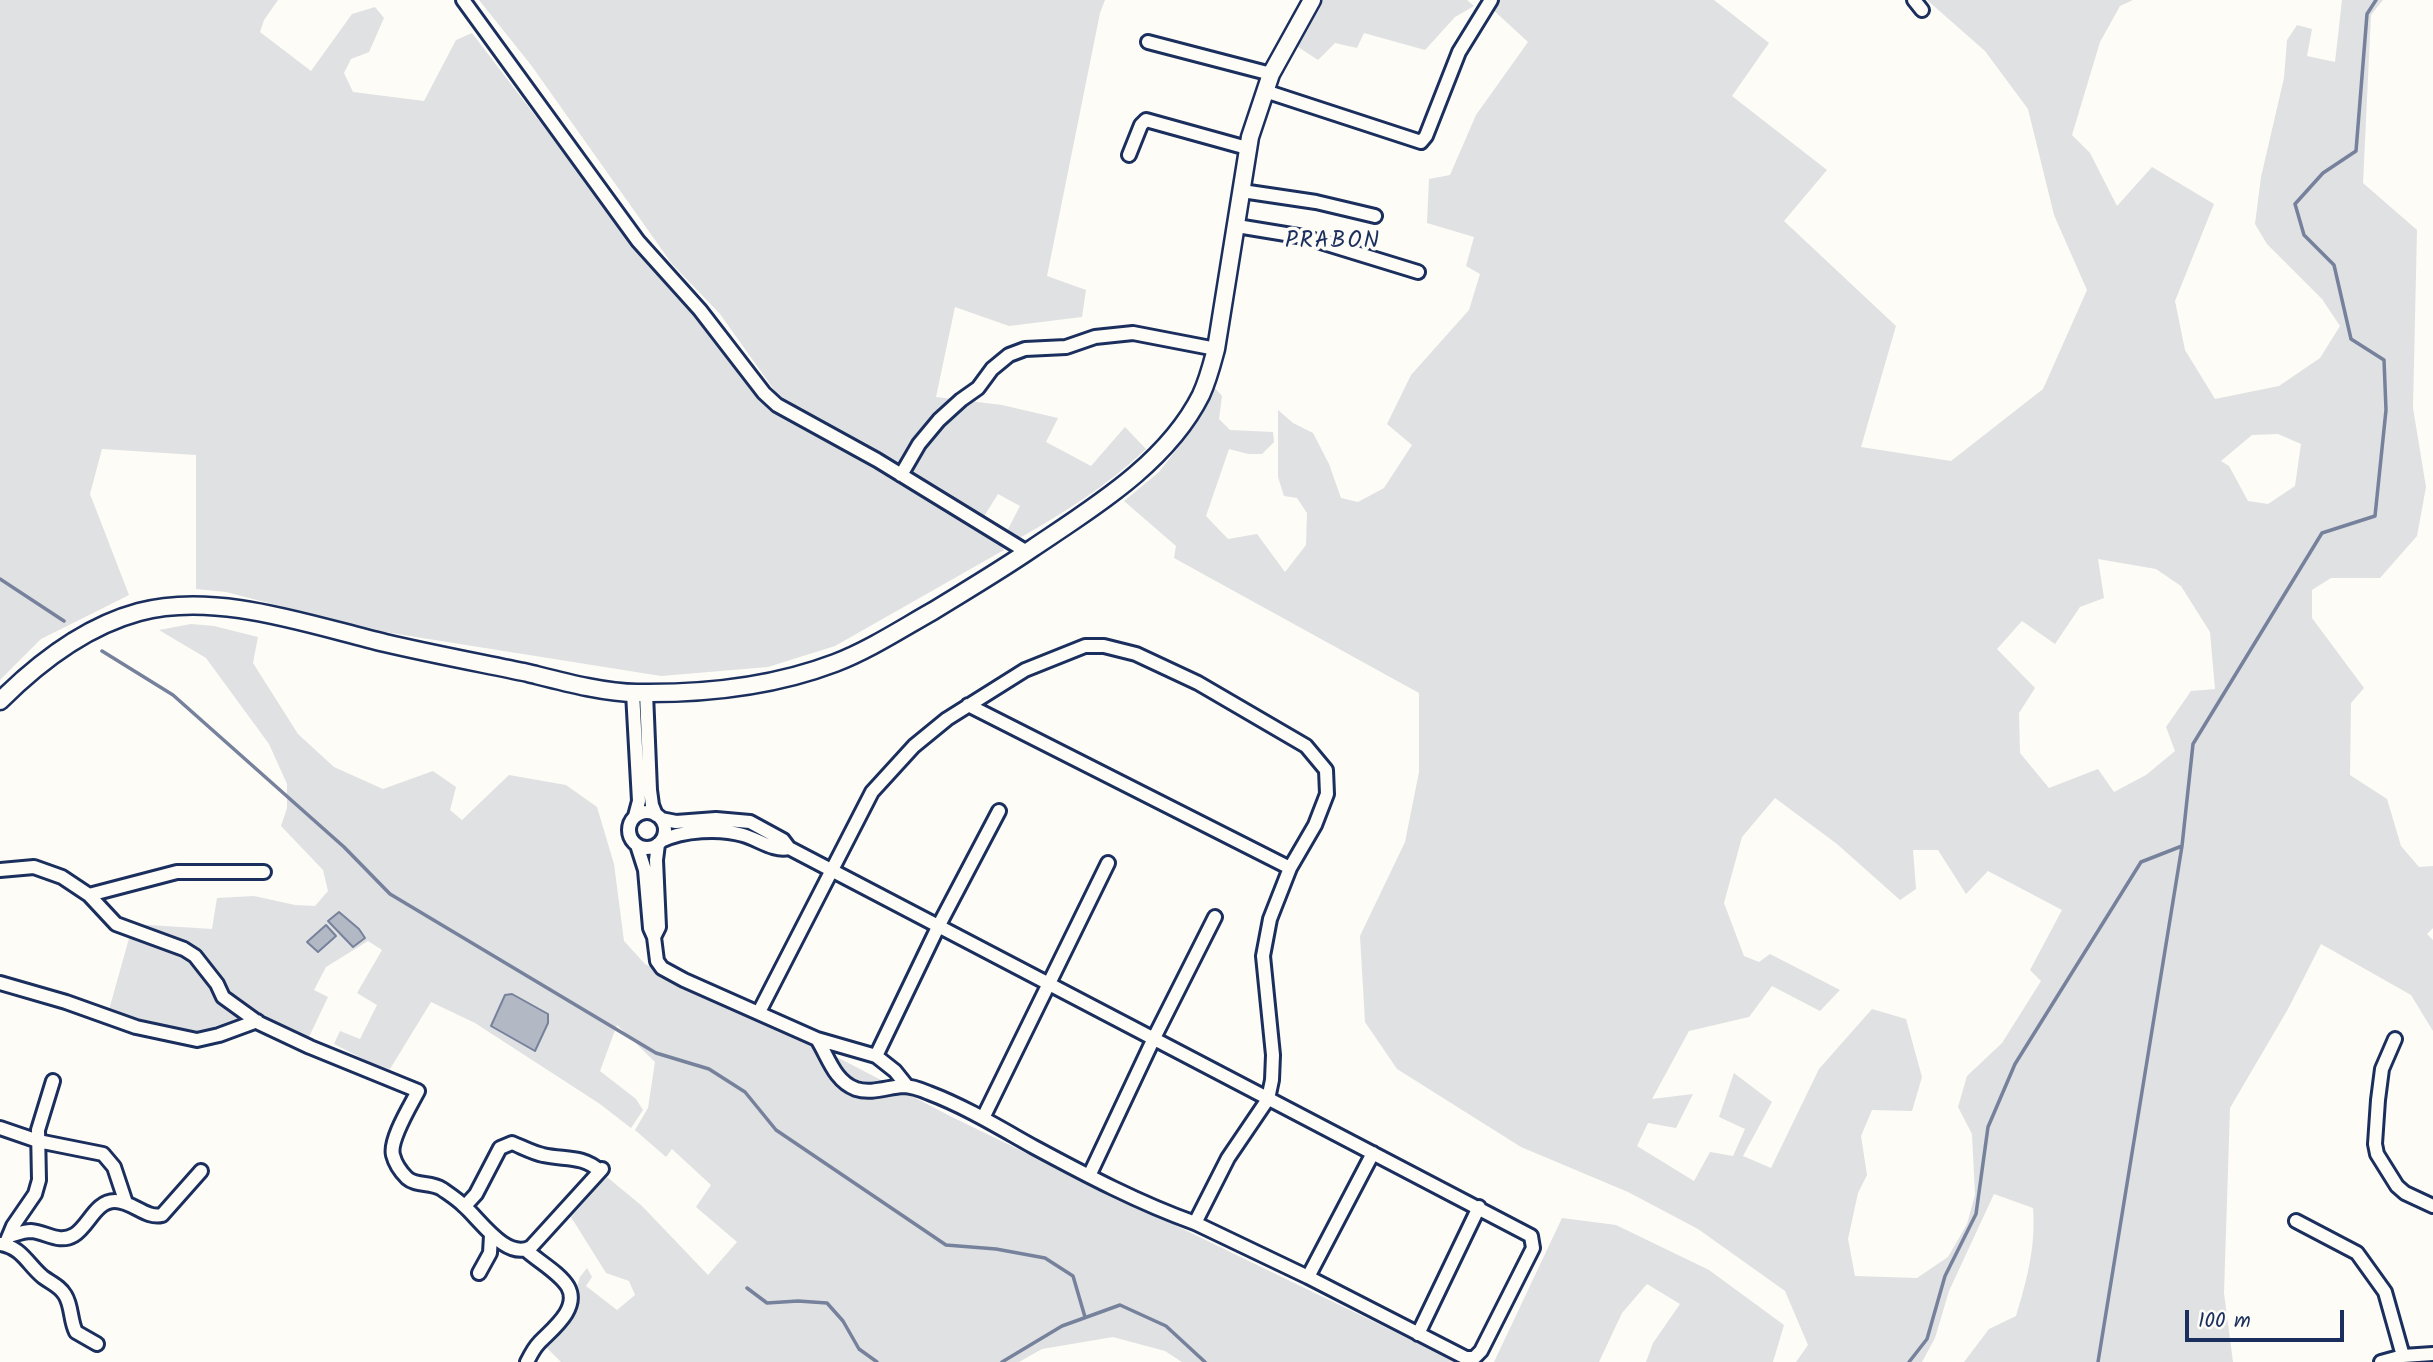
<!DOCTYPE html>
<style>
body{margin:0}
#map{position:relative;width:2433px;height:1362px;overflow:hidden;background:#fdfcf7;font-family:Kalam,sans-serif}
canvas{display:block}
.scale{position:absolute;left:2185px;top:1310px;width:159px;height:32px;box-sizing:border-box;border:4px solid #1b2f5e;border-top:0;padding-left:9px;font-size:21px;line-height:24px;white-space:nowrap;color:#1b2f5e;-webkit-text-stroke:5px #fdfcf7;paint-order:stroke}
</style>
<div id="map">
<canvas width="2433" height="1362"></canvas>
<div class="scale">100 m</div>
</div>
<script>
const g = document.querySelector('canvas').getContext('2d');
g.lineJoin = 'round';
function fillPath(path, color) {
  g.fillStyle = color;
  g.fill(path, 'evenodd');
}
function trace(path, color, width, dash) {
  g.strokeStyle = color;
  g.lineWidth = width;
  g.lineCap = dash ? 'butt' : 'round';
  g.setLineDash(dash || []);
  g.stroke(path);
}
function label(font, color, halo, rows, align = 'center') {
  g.font = font + ' Kalam,sans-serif';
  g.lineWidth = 7;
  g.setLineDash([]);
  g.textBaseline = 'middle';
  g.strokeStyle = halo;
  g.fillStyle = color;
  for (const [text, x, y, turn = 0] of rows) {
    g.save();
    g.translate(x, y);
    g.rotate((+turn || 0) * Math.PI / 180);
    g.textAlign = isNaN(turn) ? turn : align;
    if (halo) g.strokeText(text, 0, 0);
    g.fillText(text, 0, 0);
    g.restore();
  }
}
const green = new Path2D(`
 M 0,0 L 278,0 L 264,20 L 260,32 L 311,71 L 352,14 L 375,7 L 384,18 L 369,52 L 351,59 L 344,73 L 353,92 L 424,101 L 456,40 L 472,33 L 621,228 L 706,326 L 741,378 L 778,412 L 999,543 L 1004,550 L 835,646 L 768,667 L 661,676 L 372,630 L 226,592 L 196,589 L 196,455 L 102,449 L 90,494 L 129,595 L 41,639 L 0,680 Z
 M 479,0 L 1105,0 L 1100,13 L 1047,276 L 1086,290 L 1082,317 L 1009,326 L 955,307 L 936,397 L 1002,405 L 1058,418 L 1046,442 L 1091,466 L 1125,427 L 1146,449 C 1107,486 1062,514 1016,540 L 1006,533 L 1020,506 L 998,494 L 983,518 L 777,394 L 720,314 L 672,264 L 531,65 Z
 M 1320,0 L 1467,0 L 1474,6 L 1455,17 L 1425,50 L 1364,33 L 1357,48 L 1335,43 L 1318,60 L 1295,45 Z
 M 1496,0 L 1714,0 L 1769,43 L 1732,96 L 1827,170 L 1784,221 L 1896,326 L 1861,447 L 1951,461 L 2043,389 L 2087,290 L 2054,215 L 2028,109 L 1985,51 L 1927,0 L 2133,0 L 2120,6 L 2100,42 L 2072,135 L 2090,153 L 2117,206 L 2152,167 L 2214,204 L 2175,301 L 2185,350 L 2215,399 L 2279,386 L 2320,358 L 2340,326 L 2322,299 L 2267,244 L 2255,224 L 2261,177 L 2284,78 L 2287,40 L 2297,25 L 2312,29 L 2307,56 L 2335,62 L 2342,0 L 2383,0 L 2371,15 L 2363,183 L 2417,230 L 2413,408 L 2426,487 L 2417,536 L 2380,578 L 2331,578 L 2312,590 L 2312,618 L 2364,688 L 2351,703 L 2350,775 L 2387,799 L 2401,846 L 2419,867 L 2433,866 L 2433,928 L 2427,934 L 2433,940 L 2433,1031 L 2411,995 L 2321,944 L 2288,1009 L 2230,1108 L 2224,1293 L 2233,1362 L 1964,1362 L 1989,1329 L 2016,1316 C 2027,1280 2036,1246 2033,1208 L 1994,1194 L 1949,1291 L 1935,1338 L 1922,1362 L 1796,1362 L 1808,1345 L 1785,1291 L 1698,1229 L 1628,1192 L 1521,1147 L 1397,1069 L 1365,1022 L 1360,936 L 1405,842 L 1419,772 L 1419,693 L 1174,558 L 1176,546 L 1124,501 L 1159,472 L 1180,445 L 1214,387 L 1222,396 L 1219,419 L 1230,430 L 1273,432 L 1274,442 L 1262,454 L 1248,454 L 1229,449 L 1206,516 L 1228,539 L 1257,534 L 1285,572 L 1306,545 L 1307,513 L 1297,498 L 1284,496 L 1278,477 L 1278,410 L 1293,423 L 1313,433 L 1329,464 L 1341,498 L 1358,502 L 1384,488 L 1412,445 L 1387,424 L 1411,375 L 1469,310 L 1480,274 L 1466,266 L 1474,237 L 1427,223 L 1429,179 L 1450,175 L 1476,115 L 1528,42 L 1490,7 ZM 2278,434 L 2301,444 L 2295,486 L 2268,504 L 2248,501 L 2229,466 L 2221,461 L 2252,435 ZM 2098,559 L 2156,569 L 2181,586 L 2210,632 L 2215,689 L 2191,691 L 2166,727 L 2175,751 L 2146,775 L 2114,792 L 2098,769 L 2049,788 L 2020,753 L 2019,713 L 2035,688 L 1997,649 L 2022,621 L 2055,644 L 2080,607 L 2104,598 ZM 1775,798 L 1837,844 L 1900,900 L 1916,889 L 1913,850 L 1938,850 L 1966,894 L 1988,871 L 2062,910 L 2030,970 L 2041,981 L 2002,1043 L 1967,1076 L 1958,1107 L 1972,1134 L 1975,1195 L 1967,1224 L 1948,1257 L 1917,1278 L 1855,1276 L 1848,1239 L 1858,1193 L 1867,1175 L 1861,1136 L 1872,1110 L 1912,1111 L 1922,1077 L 1906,1019 L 1872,1009 L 1819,1069 L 1771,1168 L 1743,1156 L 1772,1102 L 1734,1073 L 1719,1117 L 1745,1129 L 1733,1156 L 1710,1152 L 1694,1181 L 1637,1146 L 1648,1123 L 1676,1128 L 1693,1094 L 1652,1099 L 1689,1031 L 1749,1017 L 1772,986 L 1820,1011 L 1840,990 L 1770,954 L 1759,962 L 1744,956 L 1724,903 L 1742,837 Z
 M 191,624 L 214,626 L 258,637 L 253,663 L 298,734 L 334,767 L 383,789 L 433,771 L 456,787 L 450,810 L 462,820 L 509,775 L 566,785 L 597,807 L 614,864 L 624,941 L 645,964 L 783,1029 L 952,1117 L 1457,1362 L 1182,1362 L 1165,1351 L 1113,1337 L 1042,1349 L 1019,1362 L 561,1362 L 544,1345 L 569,1313 L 580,1277 L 587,1268 L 592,1277 L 586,1286 L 617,1310 L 635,1295 L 629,1281 L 606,1273 L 571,1217 L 607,1177 L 642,1206 L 708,1275 L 737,1242 L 696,1207 L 711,1185 L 672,1149 L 666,1157 L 635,1130 L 648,1108 L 655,1062 L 617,1025 L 600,1071 L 636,1099 L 643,1110 L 631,1128 L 600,1104 L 475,1023 L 431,1002 L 390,1069 L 371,1063 L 334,1044 L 340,1031 L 360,1039 L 377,1005 L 357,993 L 382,950 L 368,941 L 326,967 L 314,990 L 328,997 L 308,1039 L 262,1020 L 223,1030 L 195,1032 L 151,1023 L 109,1010 L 133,924 L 212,929 L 217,898 L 254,896 L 295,905 L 315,906 L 328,891 L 323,870 L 281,826 L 287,808 L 287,784 L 269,744 L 206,658 L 159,630 ZM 339,912 L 359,929 L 365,938 L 353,947 L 329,921 Z
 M 1562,1218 L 1616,1225 L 1709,1270 L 1784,1325 L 1773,1362 L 1646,1362 L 1653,1343 L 1680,1304 L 1647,1284 L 1622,1313 L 1599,1362 L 1494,1362 Z`);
const water = new Path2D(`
 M 339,912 L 359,929 L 365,938 L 353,947 L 328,921 Z
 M 326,925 L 336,936 L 318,952 L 307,942 Z
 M 512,994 L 548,1014 L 548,1023 L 535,1051 L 491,1026 L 505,995 Z`);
const stream = new Path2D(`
 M 0,579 L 64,621
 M 102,651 L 173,695 L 344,847 L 390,894 L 656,1053 L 709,1069 L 745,1092 L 776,1130 L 946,1245 L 996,1249 L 1045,1258 L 1073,1276 L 1085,1317
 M 747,1288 L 767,1303 L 798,1301 L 827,1303 L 843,1321 L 859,1349 L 877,1362
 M 1002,1362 L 1062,1326 L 1120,1305 L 1166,1326 L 1205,1362
 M 1909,1362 L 1927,1339 L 1945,1276 L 1976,1214 L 1988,1127 L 2015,1064 L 2141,862 L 2182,846
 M 2098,1362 L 2182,846 L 2193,744 L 2322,533 L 2375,516 L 2386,410 L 2384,360 L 2351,339 L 2334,265 L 2304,235 L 2295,204 L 2323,173 L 2356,151 L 2367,14 L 2376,0`);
const minor = new Path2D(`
 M 463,0 L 638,241 L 700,310 L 764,393 L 777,405 L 877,460 L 1027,552
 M 1914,0 L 1922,10
 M 1148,42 L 1271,74
 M 1265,91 L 1421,142 L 1426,136 L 1459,52 L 1491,0
 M 1129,155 L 1141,125 L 1146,120 L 1247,148
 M 1242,191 L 1316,202 L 1375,216
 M 1237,226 L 1304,237 L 1418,272
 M 901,475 L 919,444 L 939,420 L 961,400 L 978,388 L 992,369 L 1009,355 L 1025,349 L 1066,347 L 1095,337 L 1133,333 L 1216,349
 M 633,693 L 639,801 L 635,816
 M 646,693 L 650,790 L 652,805 L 656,815
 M 968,705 L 1290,868
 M629 830a18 18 0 1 1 36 0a18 18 0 1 1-36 0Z
 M 661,819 L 676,822 L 716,819 L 750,822 L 783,840 L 789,848 L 1531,1236 L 1533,1248 L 1481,1351 L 1474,1358 L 1466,1358 L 1308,1277 L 1195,1223
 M 661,841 C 683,830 720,828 743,835 C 758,839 774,852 789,848
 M 637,845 L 645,870 L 650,928 L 654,937 L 657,961 L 662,968 L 684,980 L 817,1039 L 876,1056 L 895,1071 L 907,1086
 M 0,870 L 34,867 L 62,877 L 89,895 L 116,924 L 184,949 L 195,956 L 217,984 L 223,997 L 259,1023 L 310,1047 L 418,1091 C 411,1105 389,1140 393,1155 C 395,1163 401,1172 407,1178 C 416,1186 431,1182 442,1189 C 449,1194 457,1199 463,1205 C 479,1218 506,1261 531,1247 L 602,1169
 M 89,895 L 177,872 L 264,872
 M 654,937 L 659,927 L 656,860 L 658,844
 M 0,983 L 66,1002 L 136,1027 L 197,1040 L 219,1035 L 257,1021
 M 759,1012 L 872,792 L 914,746 L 947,719 L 1025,670 L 1085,646 L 1104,646 L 1136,654 L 1198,683 L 1306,746 L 1326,770 L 1327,794 L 1315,825 L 1290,868 L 1270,919 L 1263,956 L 1273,1055 L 1272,1080 L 1268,1099 L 1228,1158 L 1195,1223 C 1139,1203 1086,1175 1034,1147 C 1000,1128 966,1107 929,1093 C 922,1090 912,1086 903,1086 C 888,1087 871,1094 856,1089 C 834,1081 828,1056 817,1039
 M 2395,1039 L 2382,1069 L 2378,1100 L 2375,1144 L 2377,1154 L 2397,1186 L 2405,1193 L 2433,1206
 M 876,1056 L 939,925 L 999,811
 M 983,1118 L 1108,863
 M 0,1128 L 38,1141 L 103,1154 L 114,1167 L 126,1203
 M 1089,1176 L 1154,1038 L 1215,917
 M 465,1206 L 476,1194 L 500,1148 L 512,1143 C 522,1147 533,1153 543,1155 C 565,1160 582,1155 600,1171
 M 2296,1221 L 2357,1253 L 2385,1292 L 2403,1356
 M 9,1236 C 16,1234 24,1231 31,1231 C 46,1232 59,1244 74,1235 C 89,1226 95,1201 115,1201 C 132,1201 146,1219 162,1215 L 201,1171
 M 0,1244 C 22,1247 28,1265 43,1277 C 51,1283 60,1286 65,1295 C 72,1306 70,1320 76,1332 L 97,1344
 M 5,1245 L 13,1226 L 35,1194 L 39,1180 L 38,1130 L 53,1081
 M 526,1250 C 538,1261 560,1273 568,1287 C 580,1309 551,1330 539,1343 C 534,1348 530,1356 527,1362
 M 479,1273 L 490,1253 L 491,1235
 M 1308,1277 L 1373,1153
 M 1418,1334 L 1479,1207
 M 2381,1362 L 2403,1356 L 2433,1354`);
const tertiary = new Path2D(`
 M 0,701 C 38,663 87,626 139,612 C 216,591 310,625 385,643 C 432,654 480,663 528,673 C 560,681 604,693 637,693 C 704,694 772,687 835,663 C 869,650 901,629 933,611 C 967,590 1001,570 1033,548 C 1094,507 1167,463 1201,395 C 1208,380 1212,364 1216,349 L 1250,137 L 1271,74 L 1312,0`);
const quarterNames = [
 ["PRABON",1333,243]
];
fillPath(green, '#e0e1e3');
fillPath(water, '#b3b8c5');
trace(water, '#76819c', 2);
trace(stream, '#76819c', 3.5);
trace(minor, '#1b2f5e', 18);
trace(tertiary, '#1b2f5e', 21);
trace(minor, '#fdfcf7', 12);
trace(tertiary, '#fdfcf7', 16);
g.letterSpacing = '2px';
label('23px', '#1b2f5e', '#fdfcf7', quarterNames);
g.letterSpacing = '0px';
</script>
